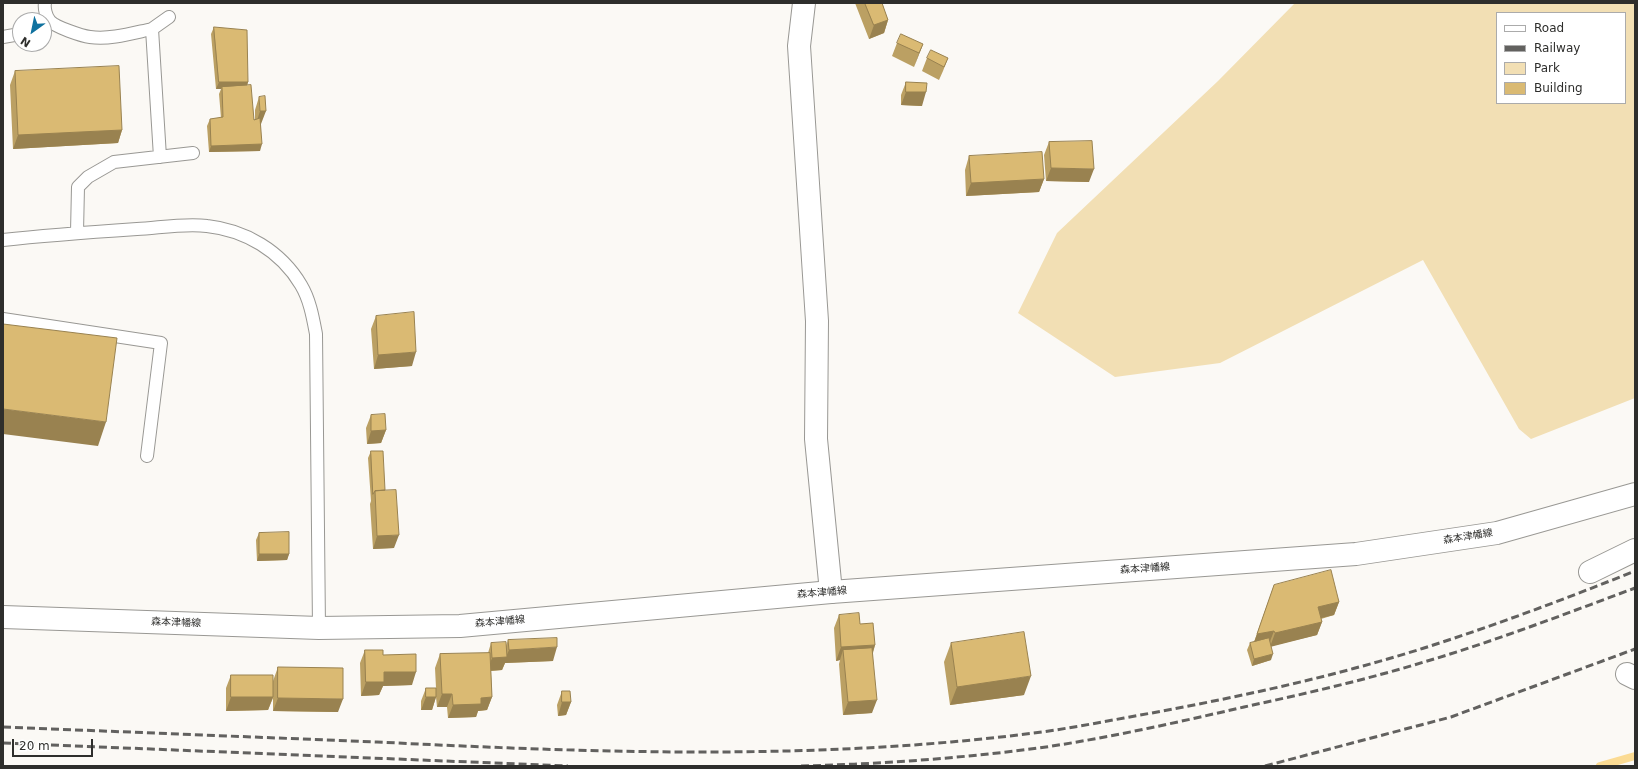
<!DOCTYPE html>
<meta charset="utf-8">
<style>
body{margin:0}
#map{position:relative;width:1638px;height:769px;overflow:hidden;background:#fbf9f5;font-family:"DejaVu Sans",sans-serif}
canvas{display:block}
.frame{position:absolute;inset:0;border:4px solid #2e2e2c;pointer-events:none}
.legend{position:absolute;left:1496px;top:12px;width:130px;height:92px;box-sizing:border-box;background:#fff;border:1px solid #ababab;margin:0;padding:5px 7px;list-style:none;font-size:12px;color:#2e2e2c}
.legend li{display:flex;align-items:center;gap:8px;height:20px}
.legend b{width:20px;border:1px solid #ababab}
.north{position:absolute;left:12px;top:12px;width:40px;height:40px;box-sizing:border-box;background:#fff;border:1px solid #ababab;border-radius:50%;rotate:213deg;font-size:11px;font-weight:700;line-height:16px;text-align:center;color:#2e2e2c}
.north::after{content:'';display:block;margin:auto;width:14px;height:18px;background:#10729f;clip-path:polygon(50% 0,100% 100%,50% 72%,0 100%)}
.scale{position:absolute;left:12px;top:739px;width:81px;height:18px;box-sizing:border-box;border:2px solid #2e2e2c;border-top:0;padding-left:5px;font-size:12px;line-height:14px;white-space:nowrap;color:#2e2e2c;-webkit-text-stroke:3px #fff;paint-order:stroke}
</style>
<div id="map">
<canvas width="1638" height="769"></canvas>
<div class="frame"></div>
<ul class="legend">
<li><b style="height:5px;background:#fff"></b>Road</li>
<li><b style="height:5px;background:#62615f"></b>Railway</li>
<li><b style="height:11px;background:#f2dfb4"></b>Park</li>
<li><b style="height:11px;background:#daba73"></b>Building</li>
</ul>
<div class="north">N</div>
<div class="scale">20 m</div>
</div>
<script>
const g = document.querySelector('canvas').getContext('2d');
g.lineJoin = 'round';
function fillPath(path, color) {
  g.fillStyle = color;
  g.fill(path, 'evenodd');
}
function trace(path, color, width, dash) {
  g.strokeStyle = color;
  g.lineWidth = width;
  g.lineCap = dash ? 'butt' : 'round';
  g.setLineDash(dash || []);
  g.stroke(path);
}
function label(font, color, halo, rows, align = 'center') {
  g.font = font + ' "DejaVu Sans","Noto Sans JP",sans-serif';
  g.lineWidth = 3.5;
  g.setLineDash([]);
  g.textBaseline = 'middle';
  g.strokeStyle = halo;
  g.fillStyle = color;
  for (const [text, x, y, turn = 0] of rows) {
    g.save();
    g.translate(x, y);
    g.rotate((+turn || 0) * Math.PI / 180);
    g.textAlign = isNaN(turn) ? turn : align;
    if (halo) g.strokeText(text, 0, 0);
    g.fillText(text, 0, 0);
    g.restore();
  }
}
const green = new Path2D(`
 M 1295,3 L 1635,3 L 1635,398 L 1531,439 L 1519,429 L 1423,260 L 1220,363 L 1115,377 L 1018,313 L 1057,233 L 1218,81 ZM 1497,13 L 1625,13 L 1625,103 L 1497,103 Z`);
const stream = new Path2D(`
 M 1600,766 L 1635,756`);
const lane = new Path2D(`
 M 45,3 C 44,8 46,17 50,21 C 55,27 82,36 90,37 C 110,40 133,33 152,29
 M 3,37 L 20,34
 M 160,157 L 152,29 L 169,17
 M 77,232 L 78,187 L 88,177 L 114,162 L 193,153
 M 3,240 C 48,235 92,232 137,229 C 158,228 185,223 207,226 C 245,230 281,251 301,285 C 310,300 313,318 316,334 L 319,628
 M 3,319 L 161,343 L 147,456`);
const street = new Path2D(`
 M 804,3 L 799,46 L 817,321 L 816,439 L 831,592
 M 1590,572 L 1635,550
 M 1627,674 L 1635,678`);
const secondary = new Path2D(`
 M 3,617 L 319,628 L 460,626 L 831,592 L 1356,554 L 1497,533 L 1635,494`);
const rail = new Path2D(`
 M 3,727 C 128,732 253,737 377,742 C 599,753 822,761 1042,732 C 1070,728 1097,723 1124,718 C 1225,700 1326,679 1424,648 C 1496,625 1565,599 1635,571
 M 3,743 L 568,766
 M 801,766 C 883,764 965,758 1046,747 C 1112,737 1179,722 1244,707 C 1304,694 1365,680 1424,662 C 1495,641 1565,614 1635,588
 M 1265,766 L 1451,717 L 1635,649`);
const wall = new Path2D(`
 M 855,3 L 882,3 L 888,20 L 884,33 L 869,39 Z
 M 214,27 L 248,82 L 247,85 L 254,120 L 255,119 L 255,110 L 259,97 L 261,124 L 260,151 L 209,152 L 207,126 L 210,119 L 221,118 L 219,94 L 221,89 L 216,89 L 211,34 Z
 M 897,43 L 923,44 L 914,67 L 892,56 Z
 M 927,58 L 948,58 L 943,71 L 939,80 L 922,71 Z
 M 15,71 L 122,130 L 118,143 L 13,149 L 10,85 Z
 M 906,82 L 922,106 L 901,105 L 901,95 Z
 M 1049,142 L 1089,182 L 1046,181 L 1044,155 Z
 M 969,156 L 1044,179 L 1039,192 L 966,196 L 965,170 Z
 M 376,316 L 412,366 L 374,369 L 371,329 Z
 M 371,415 L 386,430 L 381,443 L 367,444 L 366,428 Z
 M 371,451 L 385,490 L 394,548 L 373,549 L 370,504 L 371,501 L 368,458 Z
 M 259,533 L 289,554 L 287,560 L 257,561 L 256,540 Z
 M 1274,585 L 1339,602 L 1334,615 L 1321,619 L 1322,622 L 1317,635 L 1271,646 L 1271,660 L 1252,666 L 1247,650 L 1250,643 L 1254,642 Z
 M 839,615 L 860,624 L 875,645 L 873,653 L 872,713 L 843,715 L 839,664 L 840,660 L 836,661 L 834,628 Z
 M 508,640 L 553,661 L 505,663 L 502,670 L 491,671 L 492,697 L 487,710 L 478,711 L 476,717 L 448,718 L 447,707 L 437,707 L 436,697 L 432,710 L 421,710 L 421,701 L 426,688 L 436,688 L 435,668 L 440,654 L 488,653 L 491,643 L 506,646 Z
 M 951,643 L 1024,695 L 950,705 L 944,662 Z
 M 365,650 L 383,655 L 412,685 L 383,686 L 379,695 L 361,696 L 360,663 Z
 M 278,667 L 338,712 L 273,711 L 273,698 L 268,710 L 226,711 L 226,688 L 231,675 L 273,681 Z
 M 562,691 L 571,702 L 566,715 L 558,716 L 557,705 Z`);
const shadedWall = new Path2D(`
 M 888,20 L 884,33 L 869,39 L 874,25 Z
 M 923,44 L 918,57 L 914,67 L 919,53 Z
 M 219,82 L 248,82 L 246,89 L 222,87 L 221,89 L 216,89 Z
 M 906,92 L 926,92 L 922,106 L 901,105 Z
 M 260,111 L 266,111 L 261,124 L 256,124 Z
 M 122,130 L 118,143 L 13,149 L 18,135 Z
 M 262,144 L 260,151 L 209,152 L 211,146 Z
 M 1051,168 L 1094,169 L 1089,182 L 1046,181 Z
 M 1044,179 L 1039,192 L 966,196 L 971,183 Z
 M 416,352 L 412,366 L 374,369 L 378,355 Z
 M 3,409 L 106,422 L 98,446 L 3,434 Z
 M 386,430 L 381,443 L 367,444 L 371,431 Z
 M 399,535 L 394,548 L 373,549 L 377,536 Z
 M 259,554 L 289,554 L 287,560 L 257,561 Z
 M 1339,602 L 1334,615 L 1313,620 L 1318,607 Z
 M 1322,622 L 1317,635 L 1270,647 L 1275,633 Z
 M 1274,631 L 1269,644 L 1252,648 L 1257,634 Z
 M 875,645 L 871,658 L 843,650 L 840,660 L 836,661 L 841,647 Z
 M 557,647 L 553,661 L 505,663 L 502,670 L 487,671 L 492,658 L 506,657 L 509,650 Z
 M 1273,654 L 1271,660 L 1252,666 L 1254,659 Z
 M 384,672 L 416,672 L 412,685 L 383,686 L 379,695 L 361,696 L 366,682 Z
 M 1031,676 L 1024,695 L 950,705 L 957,687 Z
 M 442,694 L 452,694 L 447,707 L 437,707 Z
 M 231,697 L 273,697 L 268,710 L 226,711 Z
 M 426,697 L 436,697 L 432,710 L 421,710 Z
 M 492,697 L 487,710 L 478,711 L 476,717 L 448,718 L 453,705 L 481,698 Z
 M 278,698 L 343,699 L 338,712 L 273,711 Z
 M 877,700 L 872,713 L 843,715 L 848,702 Z
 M 562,702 L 571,702 L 566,715 L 558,716 Z`);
const building = new Path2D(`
 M 865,3 L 882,3 L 888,20 L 874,25 Z
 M 214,27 L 247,30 L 248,82 L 219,82 Z
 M 901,34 L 923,44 L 919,53 L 897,43 Z
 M 931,50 L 948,58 L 944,67 L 927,58 Z
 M 119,66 L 122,130 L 18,135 L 15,71 Z
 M 906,82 L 927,83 L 926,92 L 906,92 Z
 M 251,85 L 254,120 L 260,118 L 262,144 L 211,146 L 210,119 L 223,117 L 222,87 Z
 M 265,96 L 266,111 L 260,111 L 259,97 Z
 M 1092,141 L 1094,169 L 1051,168 L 1049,142 Z
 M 1042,152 L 1044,179 L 971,183 L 969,156 Z
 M 414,312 L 416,352 L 378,355 L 376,316 Z
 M 3,324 L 117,338 L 106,422 L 3,409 Z
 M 385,414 L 386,430 L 371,431 L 371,415 Z
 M 371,451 L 383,451 L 385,490 L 375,491 L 373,494 Z
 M 396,490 L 399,535 L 377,536 L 375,491 Z
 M 289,532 L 289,554 L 259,554 L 259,533 Z
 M 1331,570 L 1339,602 L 1318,607 L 1322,622 L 1275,633 L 1274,631 L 1257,634 L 1274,585 Z
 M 859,613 L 860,624 L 873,623 L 875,645 L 841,647 L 839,615 Z
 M 1024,632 L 1031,676 L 957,687 L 951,643 Z
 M 557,638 L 557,647 L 509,650 L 508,640 Z
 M 1269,638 L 1273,654 L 1254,659 L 1250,643 Z
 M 506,642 L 507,657 L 492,658 L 491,643 Z
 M 872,648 L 877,700 L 848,702 L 843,650 Z
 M 365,650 L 383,650 L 383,655 L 416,654 L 416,672 L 384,672 L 384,682 L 366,682 Z
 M 490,653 L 492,697 L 481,698 L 481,704 L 453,705 L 452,694 L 442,694 L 440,654 Z
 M 278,667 L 343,668 L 343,699 L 278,698 Z
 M 231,675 L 273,675 L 273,697 L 231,697 Z
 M 426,688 L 436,688 L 436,697 L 426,697 Z
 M 562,691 L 570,691 L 571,702 L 562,702 Z`);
const streetNames = [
 ["森本津幡線",1468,537,-9],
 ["森本津幡線",1145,569,-4],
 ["森本津幡線",822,593,-5],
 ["森本津幡線",500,622,-5],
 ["森本津幡線",176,623,2]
];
fillPath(green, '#f2dfb4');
trace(stream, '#fbdb93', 8);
trace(lane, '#999894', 14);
trace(street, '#999894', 24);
trace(secondary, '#999894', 24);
trace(lane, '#fff', 12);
trace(street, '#fff', 22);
trace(secondary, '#fff', 22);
trace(rail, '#62615f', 3, [8, 4]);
fillPath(wall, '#bba063');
fillPath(shadedWall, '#998250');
fillPath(building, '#daba73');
trace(building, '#998250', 1);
label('10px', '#2e2e2c', '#fff', streetNames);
</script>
